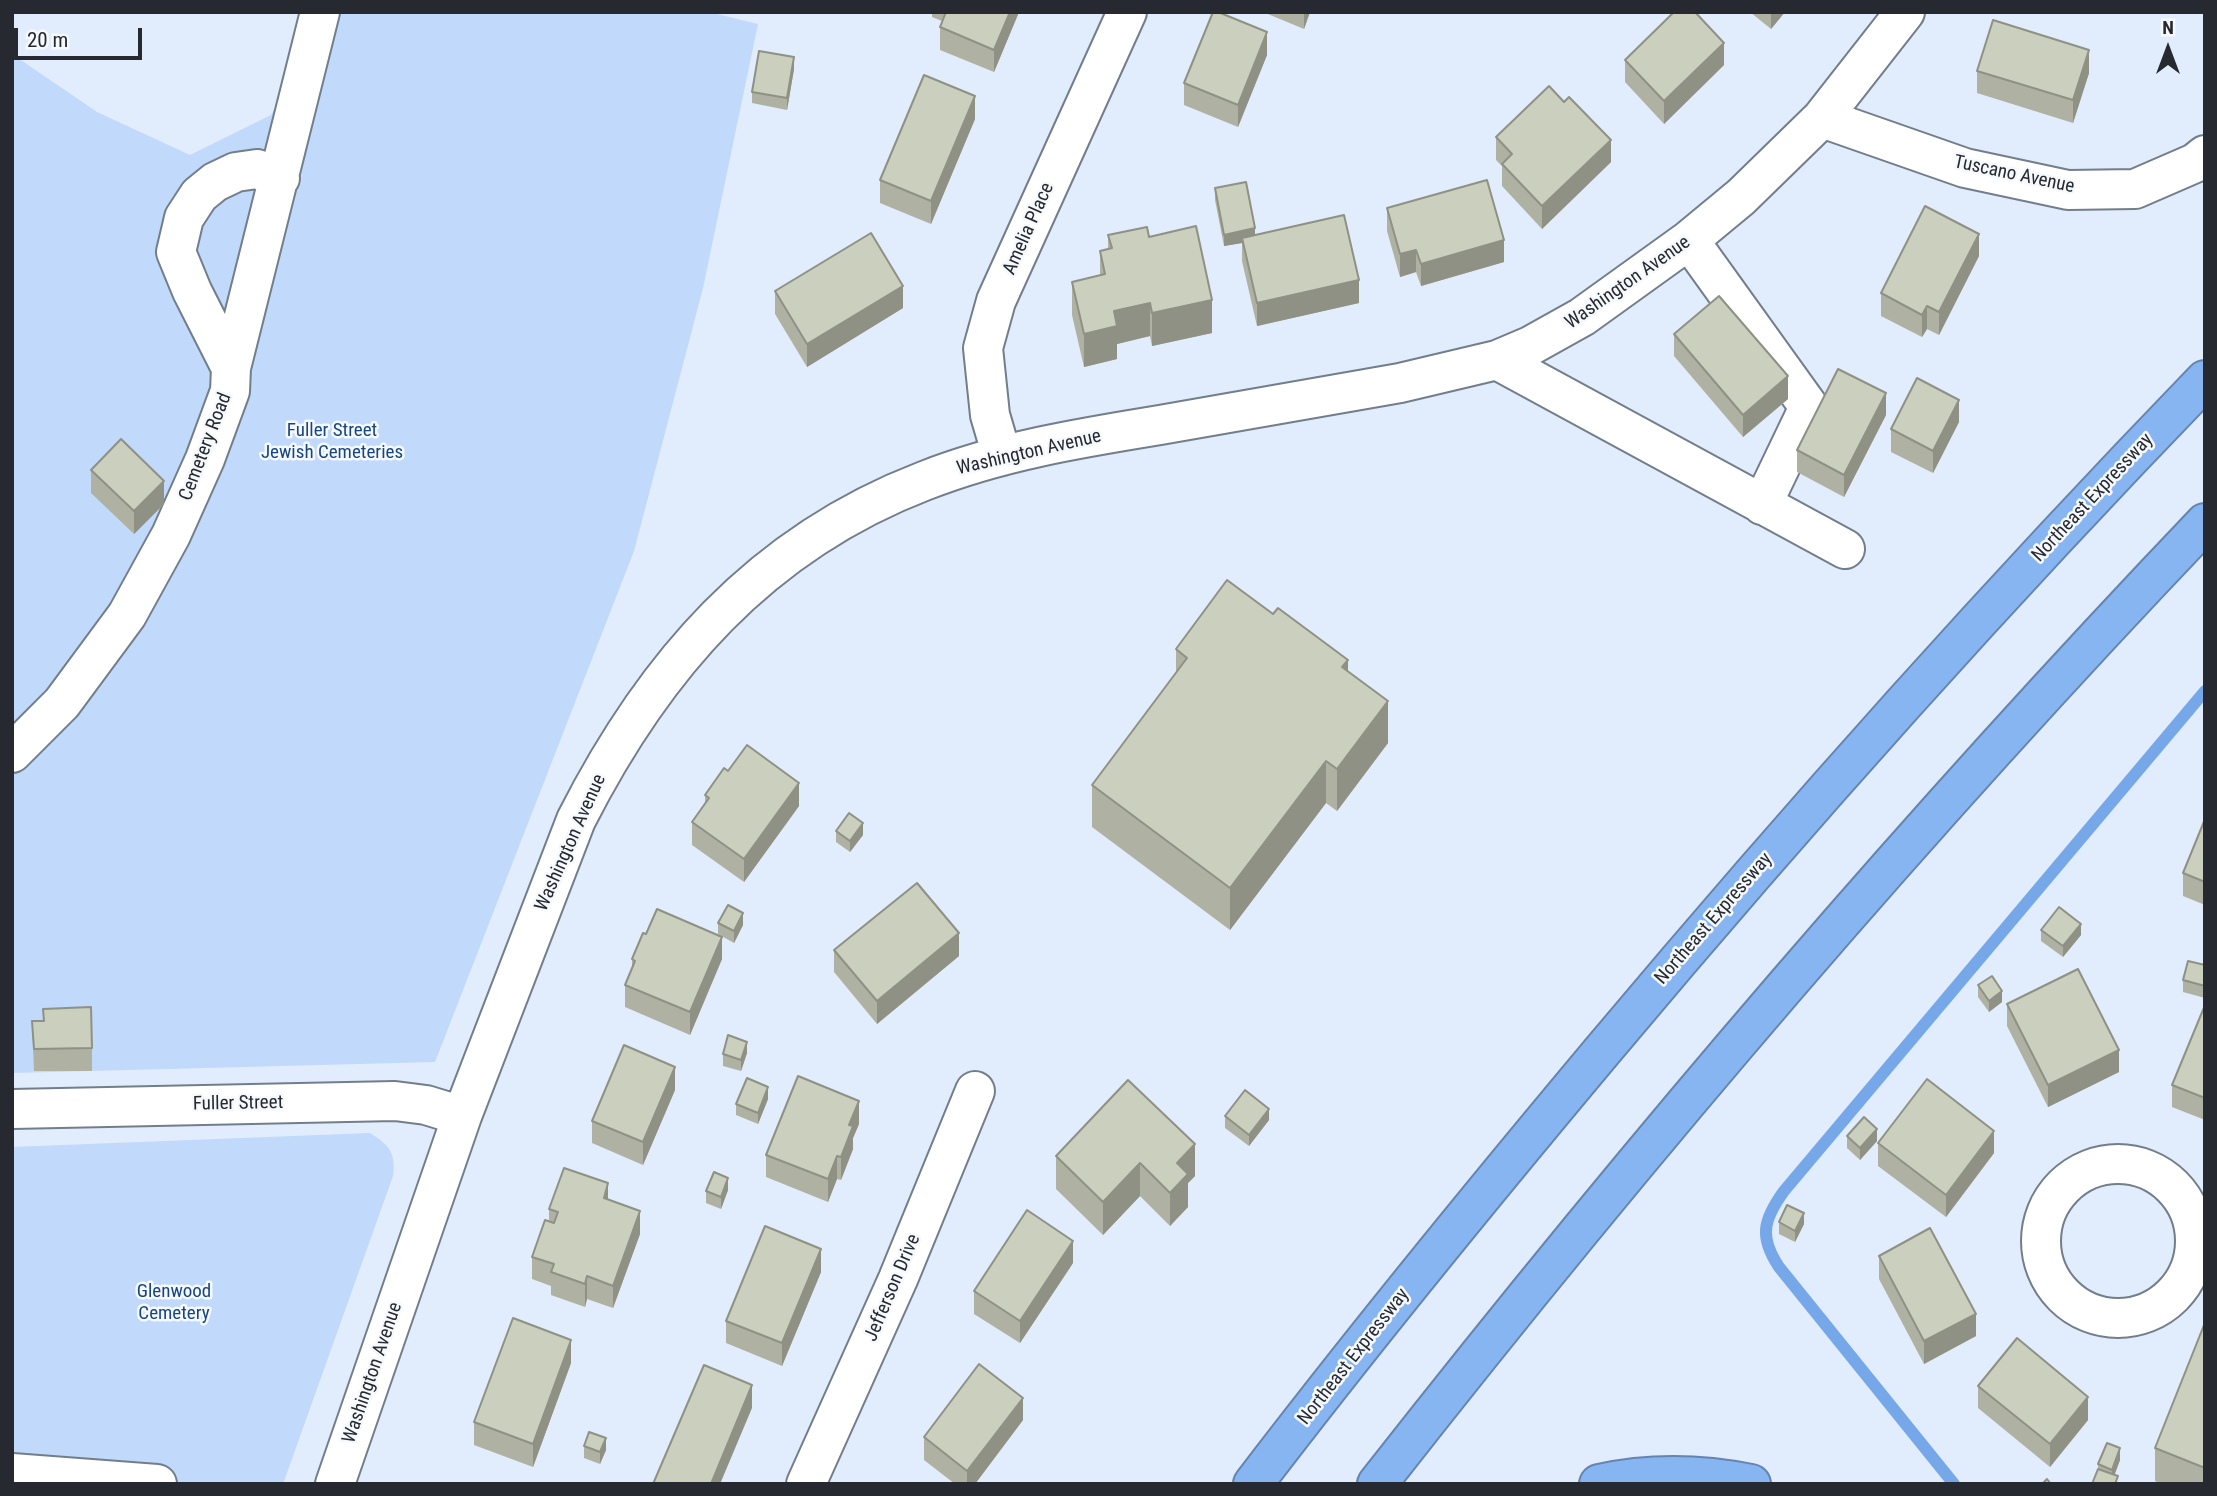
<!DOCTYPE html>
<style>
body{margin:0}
#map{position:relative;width:2217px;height:1496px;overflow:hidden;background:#e1ecfc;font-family:"Roboto Condensed",sans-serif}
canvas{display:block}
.frame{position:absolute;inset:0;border:14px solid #262a30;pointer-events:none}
.north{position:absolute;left:2133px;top:14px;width:70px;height:70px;-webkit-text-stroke:5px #f6f9fc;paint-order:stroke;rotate:0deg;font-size:19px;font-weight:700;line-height:28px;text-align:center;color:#262a30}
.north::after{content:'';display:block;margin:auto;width:24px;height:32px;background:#262a30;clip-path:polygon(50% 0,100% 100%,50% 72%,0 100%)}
.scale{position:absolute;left:14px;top:28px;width:128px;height:32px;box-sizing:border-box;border:4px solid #262a30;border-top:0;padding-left:9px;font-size:21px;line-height:24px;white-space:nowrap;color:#262a30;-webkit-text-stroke:5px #f6f9fc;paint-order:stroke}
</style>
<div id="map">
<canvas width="2217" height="1496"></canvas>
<div class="frame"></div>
<div class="north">N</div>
<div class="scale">20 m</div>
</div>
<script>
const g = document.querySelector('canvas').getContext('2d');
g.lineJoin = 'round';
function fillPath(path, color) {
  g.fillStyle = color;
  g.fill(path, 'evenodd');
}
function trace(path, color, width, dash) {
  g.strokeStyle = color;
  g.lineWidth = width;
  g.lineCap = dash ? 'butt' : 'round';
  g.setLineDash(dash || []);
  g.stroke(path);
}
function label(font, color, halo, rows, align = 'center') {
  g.font = font + ' "Roboto Condensed",sans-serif';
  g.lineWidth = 5;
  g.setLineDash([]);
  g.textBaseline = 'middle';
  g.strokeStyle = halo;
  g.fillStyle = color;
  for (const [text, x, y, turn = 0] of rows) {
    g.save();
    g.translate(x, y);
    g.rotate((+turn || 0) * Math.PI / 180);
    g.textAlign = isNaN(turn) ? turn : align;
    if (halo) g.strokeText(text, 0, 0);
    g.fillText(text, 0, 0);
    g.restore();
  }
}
const green = new Path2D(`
 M 327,12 L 709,12 L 758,24 L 703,288 L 634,551 L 435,1062 L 12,1073 L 12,54 L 97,112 L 190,155 L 271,115 Z
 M 370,1133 C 389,1145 396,1152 393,1176 L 283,1484 L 12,1484 L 12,1147 Z`);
const stream = new Path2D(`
 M 1954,1484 L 1779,1267 C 1759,1237 1763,1220 1784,1191 L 2205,691`);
const minor = new Path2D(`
 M 1822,118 L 1965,168 L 2068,190 L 2135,189 L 2195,163 L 2205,155
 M 1689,240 L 1809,407 L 1762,505
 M 1497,360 L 1845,549
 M 231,368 L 192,291 L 176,252 L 184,218 L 199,195 L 215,182 L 236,172 L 257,169 L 280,178
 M 1002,456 L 990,415 L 983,348 L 996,301 L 1127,12
 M 12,753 L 62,703 L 127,615 L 171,535 L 205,459 L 230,391 L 231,368 L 320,12
 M 12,1109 L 395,1101 L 426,1105 L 462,1116
 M2041 1241a77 77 0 1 1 154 0a77 77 0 1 1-154 0Z
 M 12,1473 L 157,1484
 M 335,1484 L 462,1116 L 576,820 C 654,666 760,544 924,481 C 1000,451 1080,438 1160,425 C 1240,411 1320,397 1400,383 L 1497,360 L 1530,346 L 1582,317 L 1689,240 L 1741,197 L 1822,118 L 1905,12
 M 806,1484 L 898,1279 L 975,1091`);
const highway = new Path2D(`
 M 1253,1484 C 1366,1336 1484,1192 1603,1050 C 1796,820 1996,596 2205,380
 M 1377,1484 C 1638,1151 1913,829 2205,523
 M 1599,1484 C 1649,1473 1701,1474 1751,1484`);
const wall = new Path2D(`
 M 932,12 L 1019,12 L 994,72 L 940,50 L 940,27 L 942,21 L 932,17 Z
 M 1263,12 L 1310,12 L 1304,29 Z
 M 1750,12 L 1785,12 L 1771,29 Z
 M 1267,55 L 1238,127 L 1184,105 L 1184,83 Z
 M 1625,60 L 1724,65 L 1664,124 L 1625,82 Z
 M 794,69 L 787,110 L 752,103 L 752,92 Z
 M 1977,71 L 2089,73 L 2073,123 L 1977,93 Z
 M 975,119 L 931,224 L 880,203 L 880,180 Z
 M 1496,137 L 1611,162 L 1542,229 L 1502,186 L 1502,166 L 1496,160 Z
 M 1215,188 L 1255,235 L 1359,303 L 1257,326 L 1242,261 L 1242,243 L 1224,246 L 1215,200 Z
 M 1387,208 L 1504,262 L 1421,286 L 1416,272 L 1400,277 L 1387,231 Z
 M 1108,235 L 1149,237 L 1212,333 L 1152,346 L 1150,336 L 1117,344 L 1117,359 L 1084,367 L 1072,315 L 1072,282 L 1100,275 L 1100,251 L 1108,249 Z
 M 1979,256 L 1939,335 L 1927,329 L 1922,337 L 1881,316 L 1881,293 Z
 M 775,291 L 903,308 L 807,367 L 775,314 Z
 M 1674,334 L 1788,399 L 1743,437 L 1674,356 Z
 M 1886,415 L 1844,497 L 1797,472 L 1797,450 Z
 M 1959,422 L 1933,473 L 1891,452 L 1891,429 Z
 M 91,470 L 164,504 L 134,534 L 91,493 Z
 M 1176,649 L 1348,671 L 1388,743 L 1337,811 L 1326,803 L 1230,930 L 1092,827 L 1092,785 L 1176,673 Z
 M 728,771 L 799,806 L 744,882 L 692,845 L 692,822 L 705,804 L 705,795 Z
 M 2205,819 L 2205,905 L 2183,896 L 2183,873 Z
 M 836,831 L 863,835 L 850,852 L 836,842 Z
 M 718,923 L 743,925 L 734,943 L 718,934 Z
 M 2041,930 L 2081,935 L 2063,957 L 2041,941 Z
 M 834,950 L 959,956 L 877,1024 L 834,972 Z
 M 632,959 L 722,959 L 690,1035 L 625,1007 L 625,985 L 632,970 Z
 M 2205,965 L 2205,998 L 2183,992 L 2183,980 Z
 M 1978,985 L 2002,1002 L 1989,1012 L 1978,997 Z
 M 2007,1004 L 2119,1072 L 2048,1107 L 2007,1026 Z
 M 2205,1005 L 2205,1120 L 2172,1107 L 2172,1085 Z
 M 32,1021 L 43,1021 L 92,1048 L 92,1071 L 34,1071 Z
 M 747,1053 L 741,1071 L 723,1066 L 723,1054 Z
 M 1128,1080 L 1195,1176 L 1188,1183 L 1188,1207 L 1170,1226 L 1140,1196 L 1103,1235 L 1056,1189 L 1056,1156 Z
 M 675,1090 L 643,1165 L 592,1143 L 592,1121 Z
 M 768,1099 L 758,1124 L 736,1115 L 736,1104 Z
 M 1225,1116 L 1269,1120 L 1249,1146 L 1225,1128 Z
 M 859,1124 L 853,1138 L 853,1149 L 841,1180 L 837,1179 L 828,1202 L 766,1177 L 766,1155 Z
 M 1847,1136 L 1877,1141 L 1860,1160 L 1847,1148 Z
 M 1878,1143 L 1994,1153 L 1946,1217 L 1878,1166 Z
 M 728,1190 L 721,1209 L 706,1203 L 706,1191 Z
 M 608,1199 L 640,1234 L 613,1308 L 587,1299 L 585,1307 L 551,1295 L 551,1286 L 532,1279 L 532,1257 L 549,1222 L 549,1209 Z
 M 1779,1222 L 1804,1224 L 1795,1242 L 1779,1234 Z
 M 1879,1256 L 1976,1336 L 1924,1364 L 1879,1279 Z
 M 1073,1263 L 1020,1343 L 974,1314 L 974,1291 Z
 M 821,1272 L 782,1366 L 726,1343 L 726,1321 Z
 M 2205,1325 L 2205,1484 L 2162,1484 L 2155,1481 L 2155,1448 Z
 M 571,1363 L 533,1467 L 474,1445 L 474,1422 Z
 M 1978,1386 L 2088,1420 L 2050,1467 L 1978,1408 Z
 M 1023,1420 L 975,1484 L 955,1484 L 924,1460 L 924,1437 Z
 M 584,1446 L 606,1450 L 600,1464 L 584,1458 Z
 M 2120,1460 L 2114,1475 L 2118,1484 L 2098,1469 L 2098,1464 Z`);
const shadedWall = new Path2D(`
 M 1010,12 L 1019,12 L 994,72 L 994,50 Z
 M 1304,12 L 1310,12 L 1304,29 Z
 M 1771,12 L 1785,12 L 1771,29 Z
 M 1267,32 L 1267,55 L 1238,127 L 1238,105 Z
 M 1724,43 L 1724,65 L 1664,124 L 1664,101 Z
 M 2089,50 L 2089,73 L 2073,123 L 2073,100 Z
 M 794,57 L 794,69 L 787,110 L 787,98 Z
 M 975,96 L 975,119 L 931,224 L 931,201 Z
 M 1611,140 L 1611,162 L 1542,229 L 1542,206 Z
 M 1255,228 L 1255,240 L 1242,238 L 1242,243 L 1224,246 L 1224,235 Z
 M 1979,234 L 1979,256 L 1939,335 L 1939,312 Z
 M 1504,240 L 1504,262 L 1421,286 L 1421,264 Z
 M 1416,250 L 1416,272 L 1400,277 L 1400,254 Z
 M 1359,280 L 1359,303 L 1257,326 L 1257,303 Z
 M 903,286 L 903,308 L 807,367 L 807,344 Z
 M 1212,300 L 1212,333 L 1152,346 L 1152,313 Z
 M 1150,303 L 1150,336 L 1117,344 L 1117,359 L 1084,367 L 1084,334 L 1114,311 Z
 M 1927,306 L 1927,329 L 1922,337 L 1922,315 Z
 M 1788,376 L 1788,399 L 1743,437 L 1743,415 Z
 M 1886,393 L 1886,415 L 1844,497 L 1844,475 Z
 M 1959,400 L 1959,422 L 1933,473 L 1933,451 Z
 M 164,481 L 164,504 L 134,534 L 134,511 Z
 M 1348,660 L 1348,702 L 1342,667 Z
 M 1388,701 L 1388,743 L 1337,811 L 1337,769 Z
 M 1326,761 L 1326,803 L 1230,930 L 1230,888 Z
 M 799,783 L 799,806 L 744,882 L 744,859 Z
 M 863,823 L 863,835 L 850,852 L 850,841 Z
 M 743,913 L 743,925 L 734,943 L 734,931 Z
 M 2081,924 L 2081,935 L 2063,957 L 2063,946 Z
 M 959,933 L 959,956 L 877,1024 L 877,1001 Z
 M 722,937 L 722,959 L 690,1035 L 690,1012 Z
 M 2002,991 L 2002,1002 L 1989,1012 L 1989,1001 Z
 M 747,1042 L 747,1053 L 741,1071 L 741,1060 Z
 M 2119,1050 L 2119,1072 L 2048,1107 L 2048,1085 Z
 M 675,1067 L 675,1090 L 643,1165 L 643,1142 Z
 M 768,1087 L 768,1099 L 758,1124 L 758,1113 Z
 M 859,1101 L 859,1124 L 853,1138 L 853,1149 L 841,1180 L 841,1157 L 849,1125 Z
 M 1269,1109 L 1269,1120 L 1249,1146 L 1249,1135 Z
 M 1877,1129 L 1877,1141 L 1860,1160 L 1860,1148 Z
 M 1994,1131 L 1994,1153 L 1946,1217 L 1946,1195 Z
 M 1195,1144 L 1195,1176 L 1188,1183 L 1188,1207 L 1170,1226 L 1170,1193 L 1177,1163 Z
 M 837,1156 L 837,1179 L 828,1202 L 828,1179 Z
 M 1140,1163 L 1140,1196 L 1103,1235 L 1103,1202 Z
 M 728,1178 L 728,1190 L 721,1209 L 721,1197 Z
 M 608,1183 L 608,1206 L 604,1198 Z
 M 640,1211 L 640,1234 L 613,1308 L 613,1286 Z
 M 1804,1213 L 1804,1224 L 1795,1242 L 1795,1231 Z
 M 1073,1241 L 1073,1263 L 1020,1343 L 1020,1321 Z
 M 821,1249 L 821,1272 L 782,1366 L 782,1343 Z
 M 587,1276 L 587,1299 L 585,1307 L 585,1284 Z
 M 1976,1314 L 1976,1336 L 1924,1364 L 1924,1341 Z
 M 571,1340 L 571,1363 L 533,1467 L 533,1444 Z
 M 752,1385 L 752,1408 L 720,1484 L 711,1484 Z
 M 2088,1397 L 2088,1420 L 2050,1467 L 2050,1444 Z
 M 1023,1398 L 1023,1420 L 975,1484 L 967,1484 L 967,1471 Z
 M 606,1438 L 606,1450 L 600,1464 L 600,1452 Z
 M 2120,1448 L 2120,1460 L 2112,1482 L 2112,1470 Z`);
const building = new Path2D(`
 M 946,12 L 1010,12 L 994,50 L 940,27 Z
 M 1213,12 L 1218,12 L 1267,32 L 1238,105 L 1184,83 Z
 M 1674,12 L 1695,12 L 1724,43 L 1664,101 L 1625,60 Z
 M 1993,20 L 2089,50 L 2073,100 L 1977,71 Z
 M 759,51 L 794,57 L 787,98 L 752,92 Z
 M 924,75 L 975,96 L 931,201 L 880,180 Z
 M 1549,86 L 1564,102 L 1569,97 L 1611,140 L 1542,206 L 1502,164 L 1512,154 L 1496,137 Z
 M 1487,180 L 1504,240 L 1421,264 L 1416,250 L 1400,254 L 1387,208 Z
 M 1246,182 L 1255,228 L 1224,235 L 1215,188 Z
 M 1925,206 L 1979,234 L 1939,312 L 1927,306 L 1922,315 L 1881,293 Z
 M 1344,215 L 1359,280 L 1257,303 L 1242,238 Z
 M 1196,226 L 1212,300 L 1152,313 L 1150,303 L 1114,311 L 1117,326 L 1084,334 L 1072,282 L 1105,274 L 1100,251 L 1112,248 L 1108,235 L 1147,227 L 1149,237 Z
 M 871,233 L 903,286 L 807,344 L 775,291 Z
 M 1719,296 L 1788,376 L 1743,415 L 1674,334 Z
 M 1838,369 L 1886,393 L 1844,475 L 1797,450 Z
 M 1917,378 L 1959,400 L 1933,451 L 1891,429 Z
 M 121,439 L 164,481 L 134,511 L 91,470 Z
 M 1227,580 L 1273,614 L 1278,608 L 1348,660 L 1342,667 L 1388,701 L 1337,769 L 1326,761 L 1230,888 L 1092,785 L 1187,658 L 1176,649 Z
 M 747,745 L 799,783 L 744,859 L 692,822 L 709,798 L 705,795 L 724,768 L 728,771 Z
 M 849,813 L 863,823 L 850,841 L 836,831 Z
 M 2205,819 L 2205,882 L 2183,873 Z
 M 917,883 L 959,933 L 877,1001 L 834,950 Z
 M 728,905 L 743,913 L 734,931 L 718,923 Z
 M 2059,907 L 2081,924 L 2063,946 L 2041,930 Z
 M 657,909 L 722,937 L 690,1012 L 625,985 L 635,961 L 632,959 L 643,933 L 646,934 Z
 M 2188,961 L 2205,965 L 2205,986 L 2183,980 Z
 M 2078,969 L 2119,1050 L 2048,1085 L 2007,1004 Z
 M 1992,976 L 2002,991 L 1989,1001 L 1978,985 Z
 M 2205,1005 L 2205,1098 L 2172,1085 Z
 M 91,1007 L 92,1048 L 34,1049 L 32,1021 L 44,1021 L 43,1009 Z
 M 728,1035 L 747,1042 L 741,1060 L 723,1054 Z
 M 624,1045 L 675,1067 L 643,1142 L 592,1121 Z
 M 798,1076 L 859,1101 L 849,1125 L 853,1126 L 841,1157 L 837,1156 L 828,1179 L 766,1155 Z
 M 747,1078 L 768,1087 L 758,1113 L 736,1104 Z
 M 1927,1079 L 1994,1131 L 1946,1195 L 1878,1143 Z
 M 1128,1080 L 1195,1144 L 1177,1163 L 1188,1174 L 1170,1193 L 1140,1163 L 1103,1202 L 1056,1156 Z
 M 1245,1090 L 1269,1109 L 1249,1135 L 1225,1116 Z
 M 1864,1117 L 1877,1129 L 1860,1148 L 1847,1136 Z
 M 564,1168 L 608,1183 L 604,1198 L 640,1211 L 613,1286 L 587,1276 L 585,1284 L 551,1272 L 554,1264 L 532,1257 L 545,1220 L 554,1223 L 558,1212 L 549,1209 Z
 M 714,1172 L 728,1178 L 721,1197 L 706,1191 Z
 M 1787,1205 L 1804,1213 L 1795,1231 L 1779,1222 Z
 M 1027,1210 L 1073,1241 L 1020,1321 L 974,1291 Z
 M 765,1226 L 821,1249 L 782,1343 L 726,1321 Z
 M 1930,1228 L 1976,1314 L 1924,1341 L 1879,1256 Z
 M 513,1318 L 571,1340 L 533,1444 L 474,1422 Z
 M 2204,1325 L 2205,1325 L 2205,1468 L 2155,1448 Z
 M 2017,1338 L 2088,1397 L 2050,1444 L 1978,1386 Z
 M 979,1364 L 1023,1398 L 967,1471 L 924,1437 Z
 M 704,1365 L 752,1385 L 711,1484 L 653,1484 Z
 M 589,1432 L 606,1438 L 600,1452 L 584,1446 Z
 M 2107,1443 L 2120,1448 L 2112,1470 L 2098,1464 Z
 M 2098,1469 L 2118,1476 L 2115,1484 L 2092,1484 Z
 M 2047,1479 L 2051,1484 L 2042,1484 Z`);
const streetNames = [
 ["Tuscano Avenue",2014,175,12],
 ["Amelia Place",1029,229,-66],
 ["Washington Avenue",1628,283,-35],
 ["Cemetery Road",206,447,-69],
 ["Washington Avenue",1029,453,-13],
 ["Northeast Expressway",2093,498,-47],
 ["Washington Avenue",571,843,-66],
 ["Northeast Expressway",1714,919,-49],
 ["Fuller Street",238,1104,-1],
 ["Jefferson Drive",893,1288,-67],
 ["Northeast Expressway",1354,1357,-52],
 ["Washington Avenue",373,1373,-71]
];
const parkNames = [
 ["Fuller Street",332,431],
 ["Jewish Cemeteries",332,453],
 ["Glenwood",174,1292],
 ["Cemetery",174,1314]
];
fillPath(green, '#c1d9fa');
trace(stream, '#76a8e9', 12);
trace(minor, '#737e8b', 42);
trace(highway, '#6584ae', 42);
trace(minor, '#fff', 38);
trace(highway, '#87b5f2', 38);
fillPath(wall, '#afb2a3');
fillPath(shadedWall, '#8e9184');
fillPath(building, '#cbcfbd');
trace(building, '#8e9184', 2);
label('19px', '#262a30', '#f6f9fc', streetNames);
label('19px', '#164681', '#f6f9fc', parkNames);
</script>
